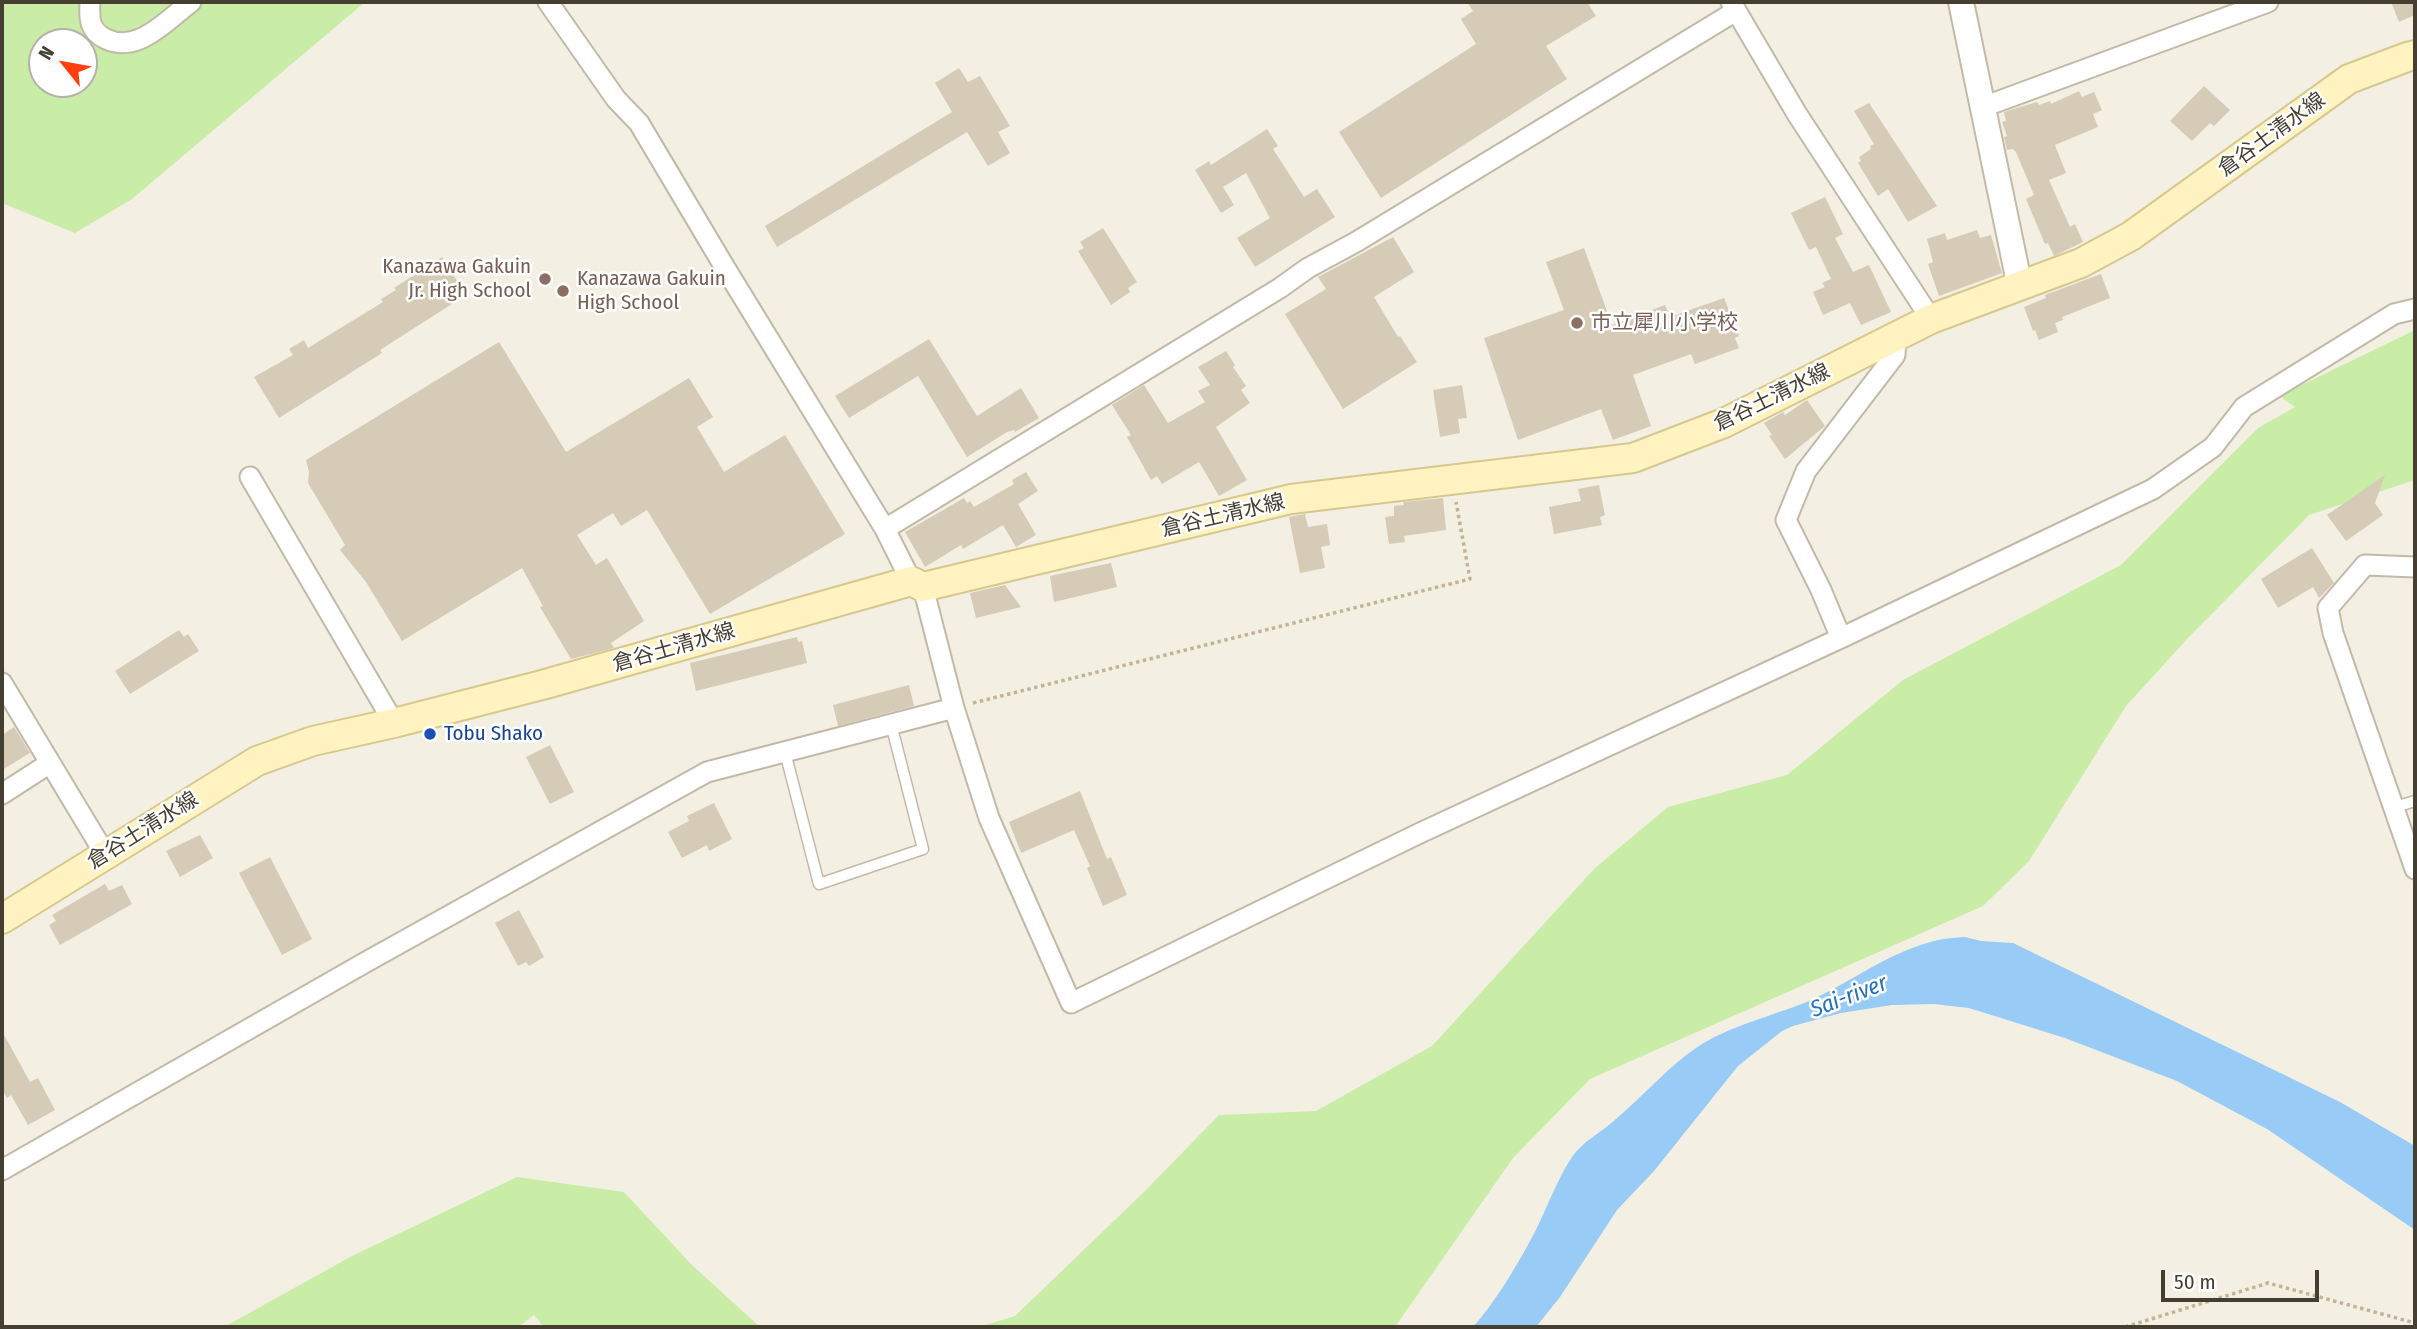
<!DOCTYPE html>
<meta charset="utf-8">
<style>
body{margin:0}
#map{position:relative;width:2417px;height:1329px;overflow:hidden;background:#f3efe3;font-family:"Fira Sans Condensed",sans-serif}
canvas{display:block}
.frame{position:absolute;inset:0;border:4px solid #453f32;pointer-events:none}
.north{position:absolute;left:28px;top:28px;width:70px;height:70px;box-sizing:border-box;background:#fff;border:2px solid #b5b2ad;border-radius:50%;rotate:301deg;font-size:19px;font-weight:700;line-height:28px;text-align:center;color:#453f32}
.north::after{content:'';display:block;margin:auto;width:24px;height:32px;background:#ff3f0e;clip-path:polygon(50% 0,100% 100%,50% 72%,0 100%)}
.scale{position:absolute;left:2161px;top:1270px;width:158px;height:32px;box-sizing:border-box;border:4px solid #453f32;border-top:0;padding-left:9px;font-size:21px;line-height:24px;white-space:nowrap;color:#453f32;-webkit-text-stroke:5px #fff;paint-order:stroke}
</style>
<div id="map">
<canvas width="2417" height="1329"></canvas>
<div class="frame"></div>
<div class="north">N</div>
<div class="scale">50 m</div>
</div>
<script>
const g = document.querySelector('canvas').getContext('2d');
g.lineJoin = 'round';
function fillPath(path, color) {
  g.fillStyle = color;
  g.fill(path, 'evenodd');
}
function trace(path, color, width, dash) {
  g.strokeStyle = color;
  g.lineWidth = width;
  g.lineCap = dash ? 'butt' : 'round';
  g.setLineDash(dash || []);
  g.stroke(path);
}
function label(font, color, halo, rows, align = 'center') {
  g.font = font + ' "Fira Sans Condensed","Noto Sans JP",sans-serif';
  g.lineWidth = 5;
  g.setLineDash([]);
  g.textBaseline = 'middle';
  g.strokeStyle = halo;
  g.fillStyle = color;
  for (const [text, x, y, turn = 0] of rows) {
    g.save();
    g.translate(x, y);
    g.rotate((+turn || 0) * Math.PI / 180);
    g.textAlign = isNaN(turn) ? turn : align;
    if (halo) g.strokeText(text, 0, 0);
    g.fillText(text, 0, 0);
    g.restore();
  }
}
const green = new Path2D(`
 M 2,2 L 365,2 L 132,199 L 75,233 L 2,203 ZM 42,42 L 84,42 L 84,84 L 42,84 Z
 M 2415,330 L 2415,480 L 2309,515 L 2188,638 L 2126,706 L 2029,861 L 1983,906 L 1590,1079 L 1513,1158 L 1395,1327 L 979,1327 L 1015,1316 L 1145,1191 L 1219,1115 L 1316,1111 L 1432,1046 L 1595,868 L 1668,807 L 1787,775 L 1903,680 L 2121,565 L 2258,428 L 2295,407 L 2279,396 Z
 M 517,1177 L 624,1192 L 692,1265 L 760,1327 L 544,1327 L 534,1315 L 518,1327 L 224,1327 L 352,1256 Z`);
const water = new Path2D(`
 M 1965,937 L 1981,941 L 2013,943 L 2340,1102 L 2415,1146 L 2415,1230 L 2267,1129 L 2177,1081 L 2065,1038 L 1969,1008 L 1934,1004 L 1892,1005 L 1841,1013 L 1793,1026 L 1782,1031 L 1738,1066 L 1654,1171 L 1617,1210 L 1560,1297 L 1536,1327 L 1473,1327 C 1495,1302 1513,1272 1529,1243 C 1545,1215 1554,1184 1572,1157 C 1583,1141 1602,1132 1616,1119 C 1642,1097 1668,1067 1696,1048 C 1728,1026 1773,1016 1809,1001 C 1860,978 1906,938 1965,937 Z`);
const building = new Path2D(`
 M 1467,2 L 1587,2 L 1596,16 L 1546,46 L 1567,79 L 1381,198 L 1339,132 L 1476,44 L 1461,19 L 1473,11 Z
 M 2391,2 L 2415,2 L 2415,15 L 2399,22 Z
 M 959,68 L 968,82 L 980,76 L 1010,126 L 998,132 L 1010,153 L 988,166 L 967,132 L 777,247 L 765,226 L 952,112 L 935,83 Z
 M 2204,86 L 2230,110 L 2214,126 L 2210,123 L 2192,141 L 2170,121 Z
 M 2079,91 L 2082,97 L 2094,92 L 2102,110 L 2093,114 L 2098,127 L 2055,145 L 2066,173 L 2049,180 L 2070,227 L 2075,224 L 2083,242 L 2054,256 L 2048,243 L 2045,244 L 2026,199 L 2034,195 L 2016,152 L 2013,149 L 2007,150 L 2004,137 L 2007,136 L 2002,122 L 2006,121 L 2004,112 L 2037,102 L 2039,105 L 2050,101 L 2051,104 Z
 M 1869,103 L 1937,206 L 1908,222 L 1888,189 L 1878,196 L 1858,163 L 1861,161 L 1859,157 L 1871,149 L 1870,146 L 1874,144 L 1854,111 Z
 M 1267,129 L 1278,146 L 1273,149 L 1304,197 L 1317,189 L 1335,217 L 1255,267 L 1237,238 L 1270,218 L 1246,173 L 1223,187 L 1234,205 L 1221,213 L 1195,170 L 1209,161 L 1211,165 Z
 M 1825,197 L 1843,234 L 1835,238 L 1853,272 L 1869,265 L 1891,312 L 1861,325 L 1850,303 L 1823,315 L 1813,292 L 1825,287 L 1822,283 L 1831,279 L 1816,247 L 1809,250 L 1791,213 Z
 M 1103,228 L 1137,282 L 1128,288 L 1130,292 L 1111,305 L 1078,251 L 1084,248 L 1080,242 Z
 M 1977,230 L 1980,238 L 1991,235 L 2002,273 L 1939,296 L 1928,264 L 1933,262 L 1927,239 L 1945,233 L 1947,240 Z
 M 1393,237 L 1414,272 L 1374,297 L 1398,337 L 1400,336 L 1417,362 L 1343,409 L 1285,314 L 1326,289 L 1318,277 Z
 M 1584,248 L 1612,325 L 1665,305 L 1670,317 L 1724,298 L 1739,336 L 1735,338 L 1739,348 L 1695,364 L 1691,354 L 1633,375 L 1651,426 L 1613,440 L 1601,409 L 1518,440 L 1484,338 L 1564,310 L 1546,262 Z
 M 442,257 L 466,295 L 380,350 L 382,353 L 279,418 L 254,377 L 293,355 L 289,349 L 304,340 L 308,348 L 383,302 L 381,299 L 396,290 L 394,288 Z
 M 2101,274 L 2110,298 L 2062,317 L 2063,320 L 2055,323 L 2058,332 L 2039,340 L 2035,330 L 2033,331 L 2024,307 L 2046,298 L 2045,295 Z
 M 929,339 L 977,416 L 1021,388 L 1039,418 L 1015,432 L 1014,430 L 1007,432 L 967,457 L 918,376 L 849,418 L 835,396 Z
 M 499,342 L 566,452 L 689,378 L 713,417 L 697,427 L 724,472 L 785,435 L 845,534 L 710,614 L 647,510 L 621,526 L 613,513 L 577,535 L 596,565 L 607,558 L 644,621 L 611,643 L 614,648 L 571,659 L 540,607 L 543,606 L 522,568 L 402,641 L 366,582 L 340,550 L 345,545 L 308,483 L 309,472 L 306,460 Z
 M 1226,351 L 1235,365 L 1233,367 L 1246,386 L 1241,390 L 1250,403 L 1216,427 L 1247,480 L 1219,496 L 1199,462 L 1162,484 L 1157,476 L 1151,480 L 1127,437 L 1131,435 L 1112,405 L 1144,385 L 1168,423 L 1205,402 L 1198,391 L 1210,385 L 1198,367 Z
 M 1462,385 L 1467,418 L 1458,419 L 1460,433 L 1440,437 L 1433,390 Z
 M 1807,400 L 1825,426 L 1785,459 L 1769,436 L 1772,435 L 1764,423 L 1783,412 L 1785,415 Z
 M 1026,472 L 1038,491 L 1018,504 L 1036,535 L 1016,547 L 1003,525 L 963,549 L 961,545 L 925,567 L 905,532 L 964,498 L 967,503 L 970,501 L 974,507 L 1014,484 L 1012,480 Z
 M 2385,475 L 2375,503 L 2383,515 L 2346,541 L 2327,515 Z
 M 1599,485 L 1605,515 L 1600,517 L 1602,525 L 1554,534 L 1549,507 L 1581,501 L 1578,489 Z
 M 1443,498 L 1446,530 L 1404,536 L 1405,542 L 1389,544 L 1385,517 L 1394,516 L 1394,506 L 1404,505 L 1403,502 Z
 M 1305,514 L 1308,527 L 1327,524 L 1330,545 L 1321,547 L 1325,568 L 1300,573 L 1289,517 Z
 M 2312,548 L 2334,583 L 2319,598 L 2313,587 L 2278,608 L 2261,579 Z
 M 1111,563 L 1117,587 L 1054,602 L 1050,576 Z
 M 1005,585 L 1021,607 L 976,618 L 970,593 Z
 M 179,630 L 184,637 L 188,634 L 199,651 L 130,694 L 115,671 Z
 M 797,637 L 798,642 L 802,641 L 807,663 L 696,691 L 690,663 Z
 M 909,685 L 914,706 L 838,726 L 833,705 Z
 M 14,727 L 30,753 L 2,770 L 2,735 Z
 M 550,745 L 574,792 L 550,804 L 526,757 Z
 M 1080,791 L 1107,859 L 1111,857 L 1127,895 L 1103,906 L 1087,868 L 1090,866 L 1074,830 L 1021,853 L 1009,822 Z
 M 714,803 L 732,839 L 709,851 L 707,845 L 682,858 L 668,832 L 689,821 L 687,816 Z
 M 200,835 L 213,858 L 180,877 L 166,851 Z
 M 270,857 L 312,939 L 282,955 L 239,873 Z
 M 105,884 L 109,891 L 122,885 L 132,904 L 60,945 L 49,925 L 56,921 L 52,915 Z
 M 519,910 L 544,957 L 529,966 L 526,962 L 518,966 L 495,923 Z
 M 2,1031 L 30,1082 L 38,1078 L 55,1110 L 28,1125 L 11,1095 L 7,1098 L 2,1089 Z`);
const path = new Path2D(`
 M 973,703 L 1470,579 L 1456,502
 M 2125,1327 L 2268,1283 L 2415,1323`);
const service = new Path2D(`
 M 785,752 L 819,884 L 923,849 L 891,724
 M 2395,807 L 2415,801`);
const minor = new Path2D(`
 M 90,2 C 89,18 89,31 106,39 C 138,54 167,20 191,2
 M 548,2 L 616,99 L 639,123 L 724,266 L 885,529 L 911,581
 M 1731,2 L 1797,114 L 1931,319
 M 1983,107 L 2268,2
 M 250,477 L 394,723
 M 885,529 L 1280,288 L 1308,268 L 1356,242 L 1736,11
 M 2415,567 L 2365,565 L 2328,608 L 2333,633 L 2415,869
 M 923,587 L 954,708 L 989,818 L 1071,1003 L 1420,833 L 1841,638 L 1821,590 L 1786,520 L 1806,471 L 1895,355 L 1896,337
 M 1841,638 L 2153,489 L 2213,447 L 2244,407 L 2394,314 L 2415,309
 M 2,683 L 105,854
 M 2,794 L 50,763
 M 2,1170 L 366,962 L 707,772 L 954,708`);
const tertiary = new Path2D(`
 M 1961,2 L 2020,287`);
const secondary = new Path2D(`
 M 2,919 L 257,761 L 313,741 L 394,723 L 542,685 L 911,581 L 923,587 L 1291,499 L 1633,458 L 1724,423 L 1931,319 L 2081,263 L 2131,236 L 2349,79 L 2407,57 L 2415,55`);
const markers = [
 [545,279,7,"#8d6e63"],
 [563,291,7,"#8d6e63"],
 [1577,323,7,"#8d6e63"],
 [430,734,7,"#1a4fb4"]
];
const streetNames = [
 ["倉谷土清水線",2272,135,-36],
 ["倉谷土清水線",1772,398,-26],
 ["倉谷土清水線",1223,516,-13],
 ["倉谷土清水線",674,648,-16],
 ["倉谷土清水線",143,831,-32]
];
const educationNames = [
 ["Kanazawa Gakuin",531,267,"right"],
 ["Jr. High School",531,291,"right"],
 ["Kanazawa Gakuin",577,279],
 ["High School",577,303],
 ["市立犀川小学校",1591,323]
];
const transitNames = [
 ["Tobu Shako",444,734]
];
const waterNames = [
 ["Sai-river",1849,997,-21]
];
fillPath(green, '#c9eca7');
fillPath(water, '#98cbf6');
fillPath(building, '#d5cbb7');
trace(service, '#c2baa7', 13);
trace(minor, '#c2baa7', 23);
trace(tertiary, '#c2baa7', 28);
trace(secondary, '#d7c88e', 32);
trace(path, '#c2b494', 3.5, [3.5, 3.5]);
trace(service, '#fff', 10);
trace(minor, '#fff', 19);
trace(tertiary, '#fff', 24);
trace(secondary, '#fff3c1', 28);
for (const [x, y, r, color] of markers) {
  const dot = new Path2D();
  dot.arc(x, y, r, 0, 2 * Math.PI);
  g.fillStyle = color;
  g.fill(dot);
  trace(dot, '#fff', 2.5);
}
label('21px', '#453f32', '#fff', streetNames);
label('21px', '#785e54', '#fff', educationNames, 'left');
label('21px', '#164399', '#fff', transitNames, 'left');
label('italic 23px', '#2372ba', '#fff', waterNames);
</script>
